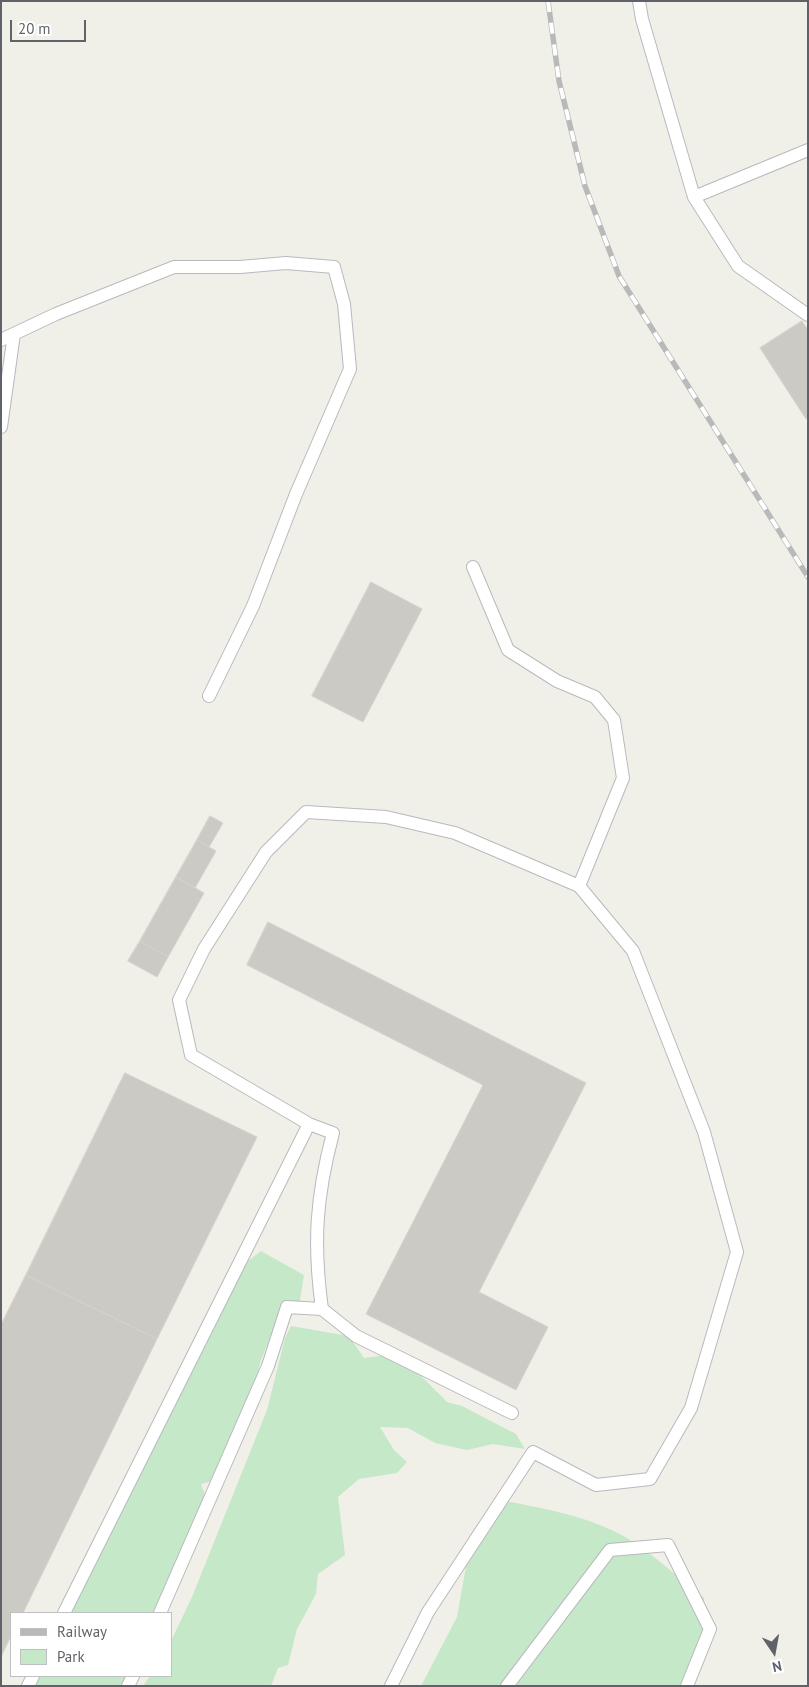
<!DOCTYPE html>
<style>
body{margin:0}
#map{position:relative;width:809px;height:1687px;overflow:hidden;background:#f1f0e8;font-family:"PT Sans",sans-serif}
canvas{display:block}
.frame{position:absolute;inset:0;border:2px solid #5f6268;pointer-events:none}
.legend{position:absolute;left:10px;top:1612px;width:162px;height:65px;box-sizing:border-box;background:#fff;border:1px solid #bfc0c3;margin:0;padding:6px 9px;list-style:none;font-size:15px;color:#5f6268}
.legend li{display:flex;align-items:center;gap:10px;height:25px}
.legend b{width:25px;border:1px solid #bfc0c3}
.north{position:absolute;left:749px;top:1627px;width:50px;height:50px;-webkit-text-stroke:4px #fff;paint-order:stroke;rotate:168deg;font-size:14px;font-weight:700;line-height:20px;text-align:center;color:#5f6268}
.north::after{content:'';display:block;margin:auto;width:18px;height:22px;background:#5f6268;clip-path:polygon(50% 0,100% 100%,50% 72%,0 100%)}
.scale{position:absolute;left:10px;top:20px;width:76px;height:22px;box-sizing:border-box;border:2px solid #5f6268;border-top:0;padding-left:6px;font-size:15px;line-height:18px;white-space:nowrap;color:#5f6268;-webkit-text-stroke:4px #fff;paint-order:stroke}
</style>
<div id="map">
<canvas width="809" height="1687"></canvas>
<div class="frame"></div>
<ul class="legend">
<li><b style="height:6px;background:#b8b9b9"></b>Railway</li>
<li><b style="height:14px;background:#c4e8c8"></b>Park</li>
</ul>
<div class="north">N</div>
<div class="scale">20 m</div>
</div>
<script>
const g = document.querySelector('canvas').getContext('2d');
g.lineJoin = 'round';
function fillPath(path, color) {
  g.fillStyle = color;
  g.fill(path, 'evenodd');
}
function trace(path, color, width, dash) {
  g.strokeStyle = color;
  g.lineWidth = width;
  g.lineCap = dash ? 'butt' : 'round';
  g.setLineDash(dash || []);
  g.stroke(path);
}
const green = new Path2D(`
 M 261,1251 L 304,1275 L 299,1307 L 275,1325 L 261,1360 L 245,1420 L 221,1479 L 201,1484 L 211,1512 L 164,1613 L 65,1613 L 218,1312 L 248,1261 Z
 M 291,1326 L 349,1336 L 364,1358 L 387,1355 L 411,1366 L 447,1402 L 462,1406 L 516,1434 L 525,1449 L 493,1444 L 467,1450 L 435,1443 L 408,1428 L 380,1427 L 394,1450 L 407,1462 L 397,1473 L 359,1479 L 338,1497 L 345,1555 L 318,1574 L 316,1594 L 297,1629 L 288,1665 L 278,1668 L 271,1686 L 143,1686 L 150,1676 L 171,1676 L 171,1641 L 192,1597 L 267,1410 L 285,1338 Z
 M 506,1501 C 542,1508 580,1515 614,1531 C 647,1547 674,1575 704,1598 L 706,1629 L 681,1686 L 421,1686 L 457,1617 L 470,1544 Z
 M 35,1676 L 133,1676 L 128,1686 L 30,1686 Z`);
const building = new Path2D(`
 M 802,321 L 808,330 L 808,418 L 806,419 L 760,348 Z
 M 371,582 L 422,609 L 363,722 L 312,696 Z
 M 210,816 L 223,823 L 209,847 L 197,840 Z
 M 197,840 L 216,851 L 195,888 L 176,877 Z
 M 176,877 L 204,893 L 168,957 L 140,941 Z
 M 268,922 L 586,1083 L 479,1292 L 548,1327 L 516,1390 L 366,1314 L 483,1085 L 247,965 Z
 M 140,941 L 168,957 L 157,977 L 128,961 Z
 M 125,1073 L 257,1137 L 157,1339 L 26,1275 Z
 M 26,1275 L 157,1339 L 23,1613 L 11,1613 L 11,1636 L 1,1657 L 1,1325 Z`);
const lane = new Path2D(`
 M 639,1 L 642,19 L 694,197 L 738,266 L 808,315
 M 694,197 L 808,150
 M 1,340 L 56,314 L 174,267 L 240,267 L 286,263 L 334,267 L 344,304 L 350,369 L 296,494 L 253,606 L 209,696
 M 1,427 L 14,334
 M 473,567 L 508,650 L 557,681 L 595,697 L 614,720 L 623,778 L 579,886
 M 64,1613 L 309,1124
 M 160,1613 L 268,1366 L 287,1307 L 322,1309
 M 28,1686 L 33,1676
 M 128,1686 L 133,1676
 M 391,1686 L 428,1612 L 533,1452 L 596,1485 L 650,1479 L 691,1408 L 737,1252 L 704,1132 L 633,951 L 579,886 L 455,833 L 386,817 L 306,812 L 266,852 L 204,949 L 179,1000 L 191,1055 L 309,1124 L 333,1133 C 316,1197 313,1243 322,1309 L 356,1336 L 512,1413
 M 507,1686 L 610,1550 L 668,1545 L 710,1629 L 687,1686`);
const rail = new Path2D(`
 M 548,1 L 559,81 L 585,186 L 619,276 L 808,577`);
fillPath(green, '#c4e8c8');
fillPath(building, '#cccac5');
trace(building, '#d6d3c6', 1);
trace(lane, '#b8b9be', 14);
trace(lane, '#fff', 12);
trace(rail, '#b8b9b9', 5.5);
trace(rail, '#fff', 4, [11]);
</script>
